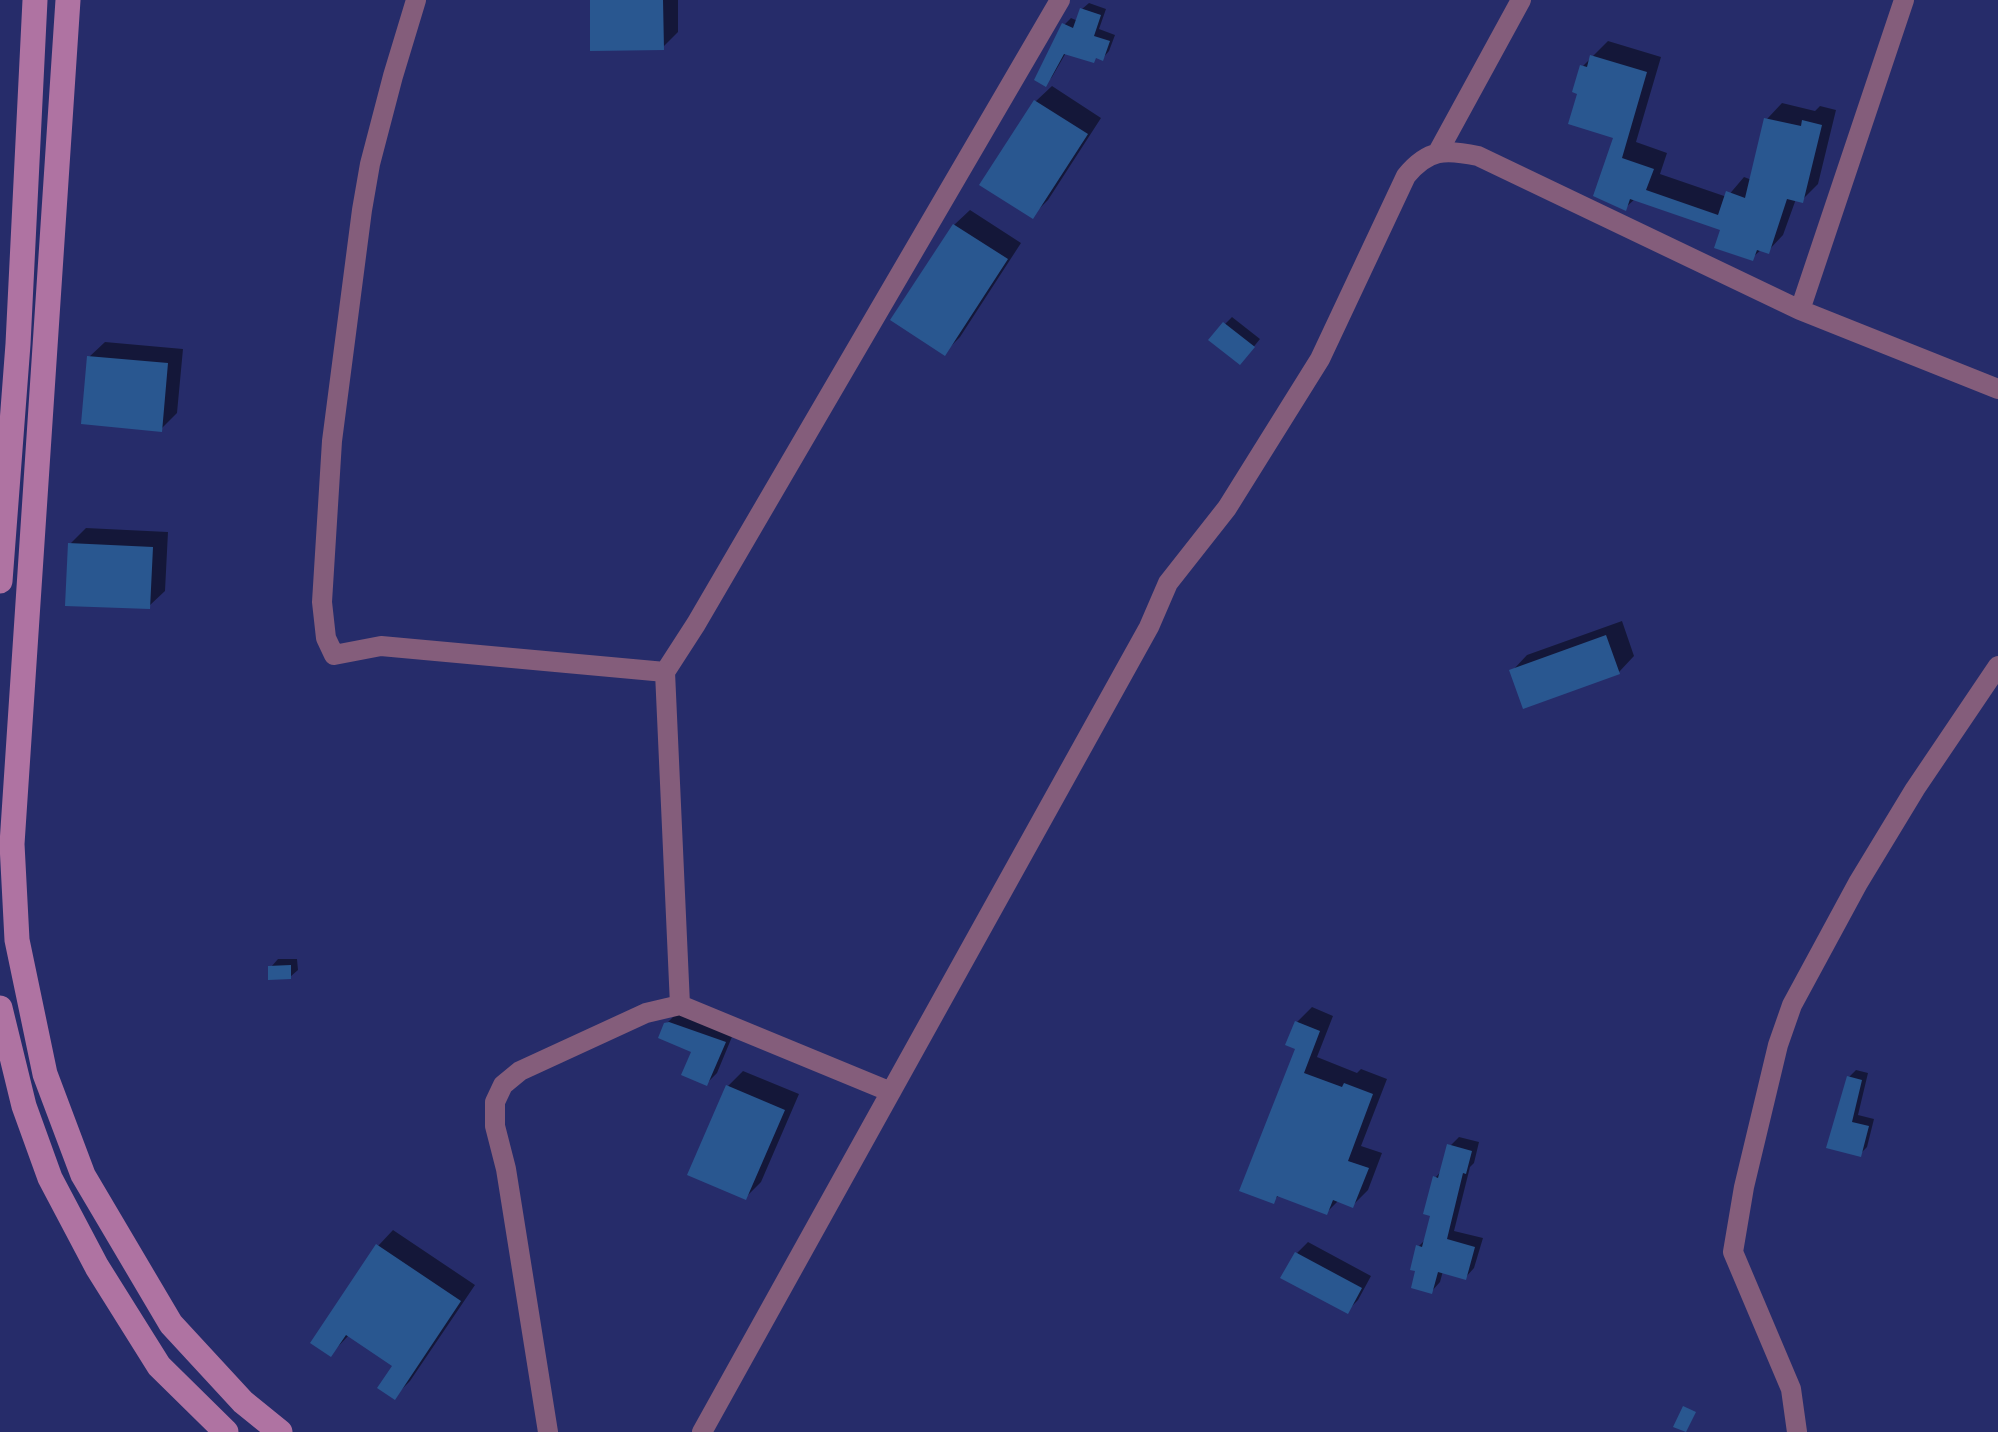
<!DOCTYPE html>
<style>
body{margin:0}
canvas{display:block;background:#262c6a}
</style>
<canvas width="1998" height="1432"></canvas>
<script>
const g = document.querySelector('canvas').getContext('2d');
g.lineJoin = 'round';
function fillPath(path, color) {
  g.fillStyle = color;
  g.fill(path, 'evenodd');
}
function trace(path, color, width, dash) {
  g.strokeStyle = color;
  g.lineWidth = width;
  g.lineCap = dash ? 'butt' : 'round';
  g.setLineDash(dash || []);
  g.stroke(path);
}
const shadow = new Path2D(`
 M 592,0 L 678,0 L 678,32 L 662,48 Z
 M 1089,3 L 1106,9 L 1099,29 L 1115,35 L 1109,51 L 1103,58 L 1067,51 L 1052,77 L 1045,84 L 1064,25 L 1071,18 L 1078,21 L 1082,9 Z
 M 1608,41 L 1661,57 L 1636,142 L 1667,153 L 1660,174 L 1727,197 L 1744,177 L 1752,180 L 1767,119 L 1782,103 L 1815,111 L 1820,106 L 1836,110 L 1818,184 L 1802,200 L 1796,199 L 1783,235 L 1768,251 L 1762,249 L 1752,258 L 1723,229 L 1635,199 L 1625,208 L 1616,136 L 1580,92 L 1582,67 Z
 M 1052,86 L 1101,118 L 1048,200 L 1032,216 L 1036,101 Z
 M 970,210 L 1021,243 L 960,337 L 945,352 L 954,225 Z
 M 1232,317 L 1260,339 L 1247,355 L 1225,324 Z
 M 105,342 L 183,349 L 177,413 L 161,429 L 89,357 Z
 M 86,528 L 168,532 L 165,591 L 149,606 L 70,544 Z
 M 1622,621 L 1634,656 L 1619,672 L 1512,671 L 1527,655 Z
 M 278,959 L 297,959 L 298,970 L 290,977 L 271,967 Z
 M 1312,1007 L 1333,1016 L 1317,1057 L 1357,1073 L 1361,1069 L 1387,1079 L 1361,1146 L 1382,1153 L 1368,1190 L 1353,1205 L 1339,1200 L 1327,1212 L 1280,1194 L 1273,1201 L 1298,1048 L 1297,1022 Z
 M 677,1013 L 734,1032 L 717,1073 L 707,1083 L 694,1050 L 666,1024 Z
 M 1856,1070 L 1868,1073 L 1858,1115 L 1874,1119 L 1867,1147 L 1860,1154 L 1829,1146 L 1849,1077 Z
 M 743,1071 L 799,1094 L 761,1182 L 746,1197 L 728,1086 Z
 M 1459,1137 L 1479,1142 L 1474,1163 L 1470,1167 L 1454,1231 L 1483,1238 L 1474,1268 L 1466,1277 L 1443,1271 L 1440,1282 L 1432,1291 L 1418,1247 L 1426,1239 L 1433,1214 L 1435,1178 L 1443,1169 L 1450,1146 Z
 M 393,1230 L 475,1285 L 410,1381 L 395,1396 L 395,1365 L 349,1335 L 331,1354 L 378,1246 Z
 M 1308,1242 L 1371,1276 L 1358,1300 L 1347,1311 L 1297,1253 Z`);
const building = new Path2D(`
 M 590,0 L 663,0 L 664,50 L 590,51 Z
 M 1080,8 L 1101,15 L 1094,36 L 1110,41 L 1103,61 L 1096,58 L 1094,63 L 1064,54 L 1046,87 L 1034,80 L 1062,23 L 1073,28 Z
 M 1590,55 L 1647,72 L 1622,158 L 1654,169 L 1646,190 L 1718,215 L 1726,191 L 1745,198 L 1764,118 L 1801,126 L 1802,120 L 1822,125 L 1803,203 L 1787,199 L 1769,254 L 1757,250 L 1753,261 L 1714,248 L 1720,230 L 1630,199 L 1626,211 L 1593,196 L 1613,138 L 1568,124 L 1577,94 L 1572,92 L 1580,65 L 1587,67 Z
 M 1034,100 L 1088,134 L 1033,219 L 979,185 Z
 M 953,224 L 1008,259 L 945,356 L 890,320 Z
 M 1223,322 L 1255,347 L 1240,365 L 1208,340 Z
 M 87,356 L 168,363 L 162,432 L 81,424 Z
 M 68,543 L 153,547 L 150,609 L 65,606 Z
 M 1606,635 L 1620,674 L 1523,709 L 1509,670 Z
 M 291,965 L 291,979 L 268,980 L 268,966 Z
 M 1295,1021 L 1320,1031 L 1304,1073 L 1342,1087 L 1344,1083 L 1373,1094 L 1348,1161 L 1369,1168 L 1353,1208 L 1333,1200 L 1327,1215 L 1277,1196 L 1274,1204 L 1239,1191 L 1295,1049 L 1285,1045 Z
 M 669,1022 L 726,1042 L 707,1086 L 681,1075 L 691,1052 L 658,1038 L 664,1023 Z
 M 1847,1076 L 1862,1080 L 1852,1122 L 1869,1126 L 1861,1157 L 1826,1148 Z
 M 726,1085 L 785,1110 L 746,1200 L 687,1175 Z
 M 1447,1144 L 1472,1151 L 1466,1174 L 1463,1173 L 1447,1239 L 1475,1247 L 1466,1280 L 1438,1272 L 1432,1294 L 1411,1288 L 1415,1271 L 1410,1270 L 1416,1245 L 1422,1247 L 1430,1216 L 1423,1214 L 1433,1176 L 1438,1178 Z
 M 376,1244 L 461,1301 L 395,1400 L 377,1388 L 392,1366 L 346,1335 L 331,1357 L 310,1343 Z
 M 1295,1252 L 1362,1288 L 1348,1314 L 1280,1278 Z
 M 1683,1406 L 1696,1412 L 1686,1432 L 1673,1427 Z`);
const street = new Path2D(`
 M 416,0 L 393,76 L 370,164 L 362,210 L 332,441 L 322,602 L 326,638 L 334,655 L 381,646 L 665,672
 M 1904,0 L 1800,310 L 1998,389
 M 1438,152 L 1521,0
 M 680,1005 L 665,672 L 696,624 L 1060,0
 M 548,1432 L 506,1169 L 495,1126 L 495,1102 L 503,1085 L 520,1071 L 646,1013 L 680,1005 L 891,1092
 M 702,1432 L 1149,627 L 1168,583 L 1227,508 L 1320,359 L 1406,176 C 1428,149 1445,149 1478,156 L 1800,310
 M 1797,1432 L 1791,1389 L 1733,1252 L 1744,1187 L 1778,1045 L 1792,1005 L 1858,883 L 1915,789 L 1998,666`);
const secondary = new Path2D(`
 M 68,0 L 12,844 L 17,940 L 45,1074 L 83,1175 L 171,1324 L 243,1402 L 280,1432
 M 0,581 L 18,344 L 35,0
 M 0,1008 L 24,1106 L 50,1178 L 97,1267 L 159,1366 L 226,1432`);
fillPath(shadow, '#0007');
fillPath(building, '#295790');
trace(street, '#845d7b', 20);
trace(secondary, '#af73a2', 25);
</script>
